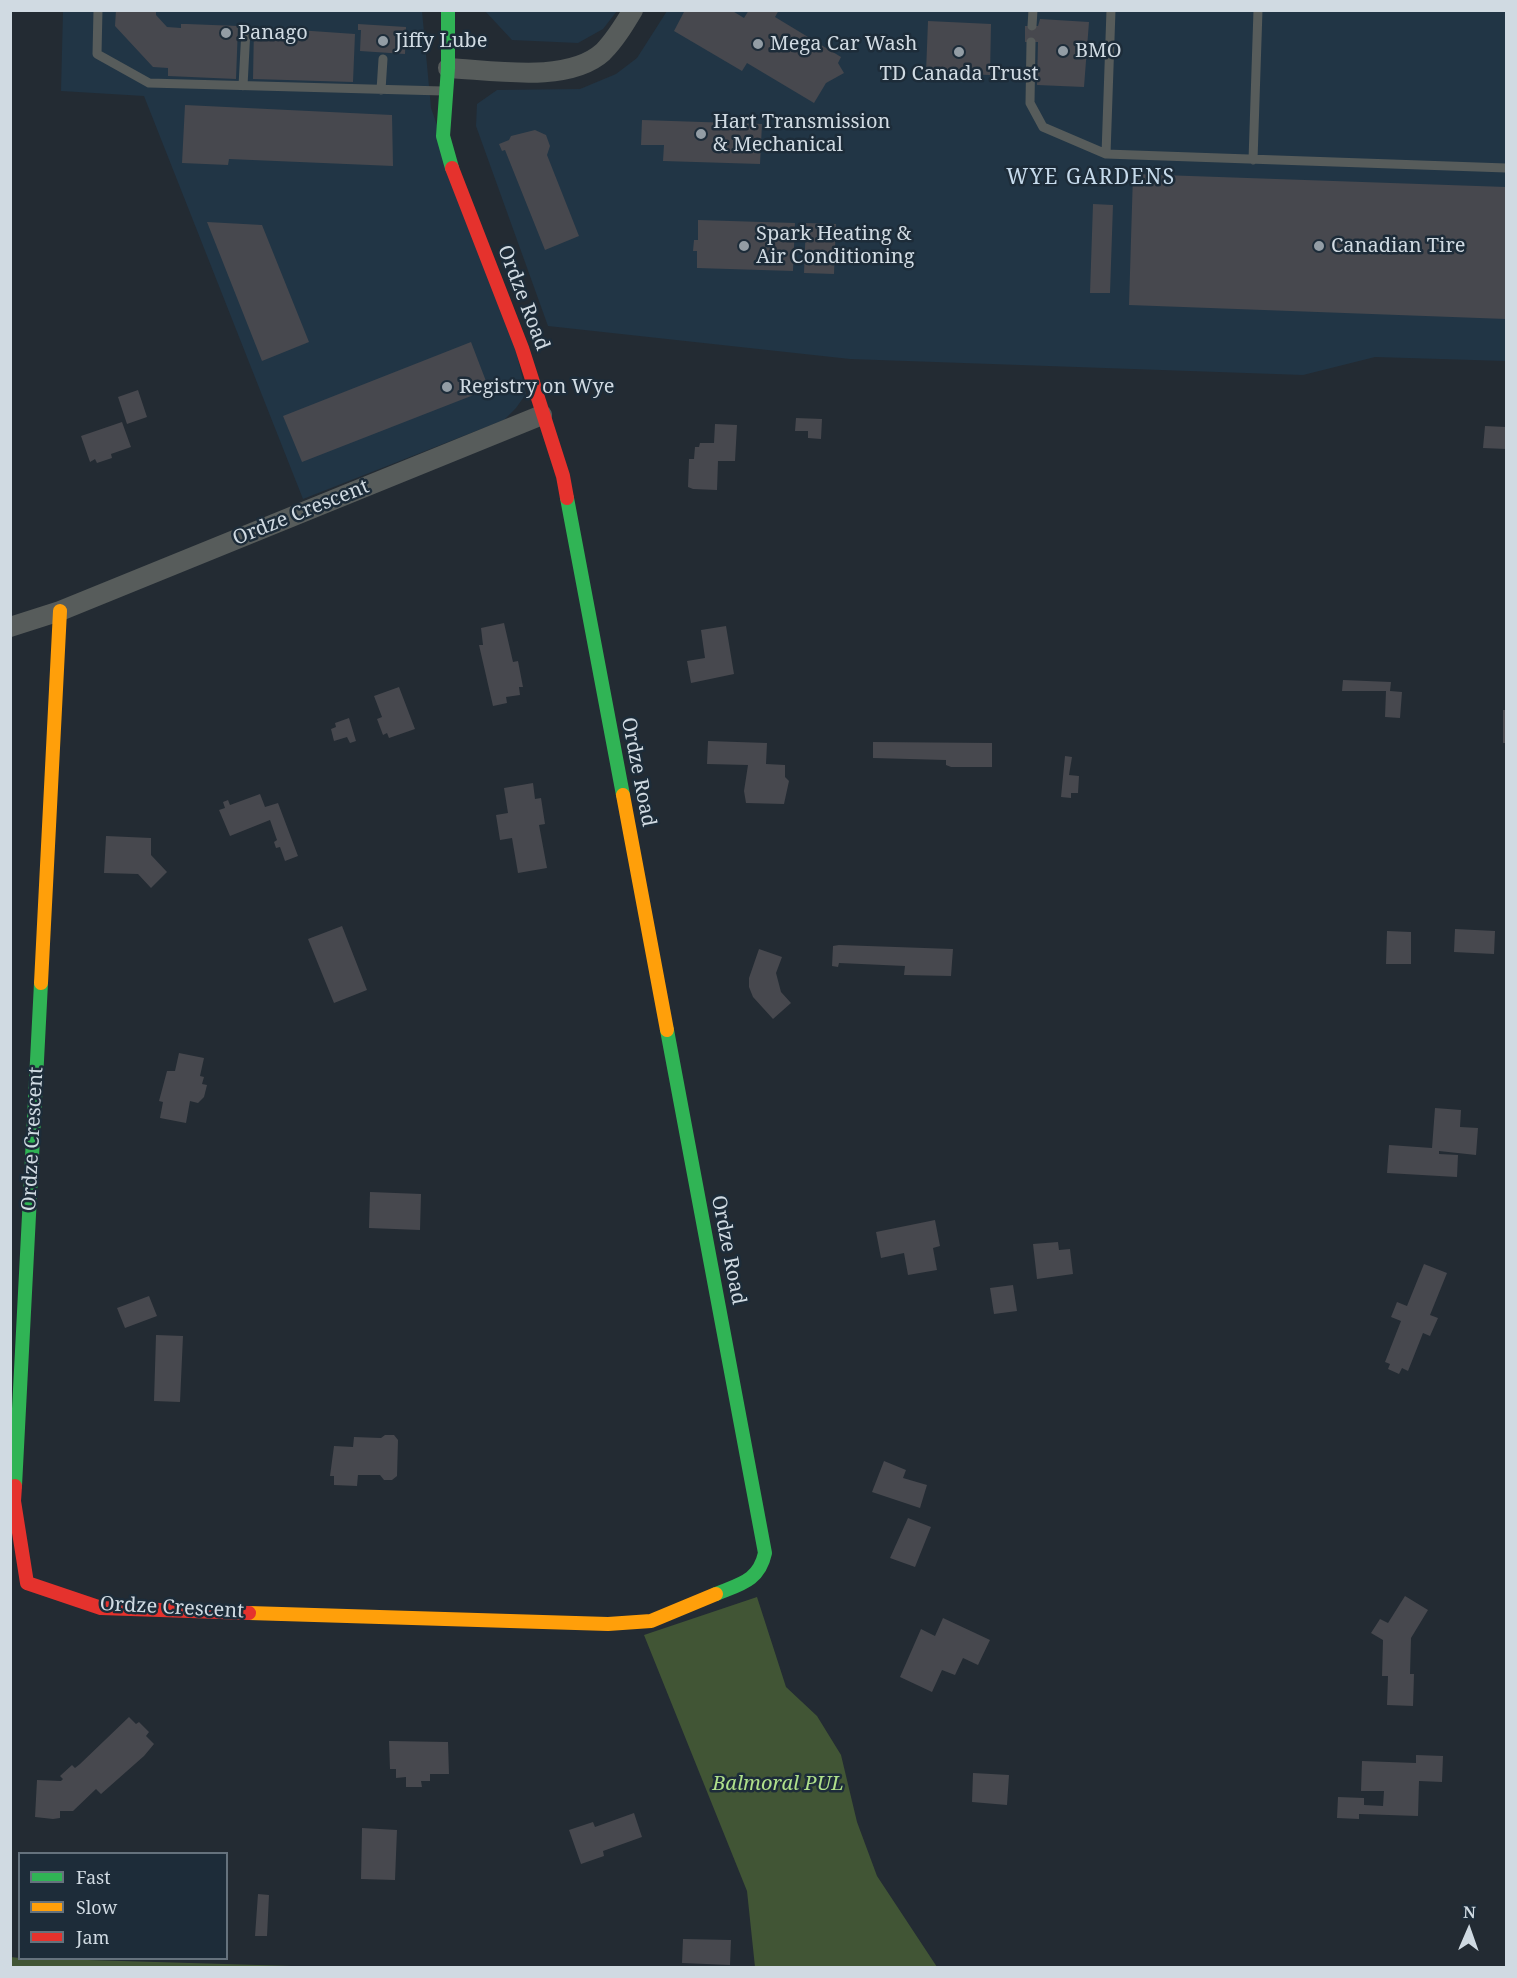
<!DOCTYPE html>
<style>
body{margin:0}
#map{position:relative;width:1517px;height:1978px;overflow:hidden;background:#232b33;font-family:"Noto Serif",serif}
canvas{display:block}
.frame{position:absolute;inset:0;border:12px solid #d0dae2;pointer-events:none}
.legend{position:absolute;left:18px;top:1852px;width:210px;height:108px;box-sizing:border-box;background:#1d2c39;border:2px solid #65727d;margin:0;padding:8px 10px;list-style:none;font-size:18px;color:#d0dae2}
.legend li{display:flex;align-items:center;gap:12px;height:30px}
.legend b{width:30px;border:2px solid #65727d}
.north{position:absolute;left:1439px;top:1900px;width:60px;height:60px;-webkit-text-stroke:4px #1d2c39;paint-order:stroke;rotate:2deg;font-size:16px;font-weight:700;line-height:24px;text-align:center;color:#d0dae2}
.north::after{content:'';display:block;margin:auto;width:21px;height:27px;background:#d0dae2;clip-path:polygon(50% 0,100% 100%,50% 72%,0 100%)}
</style>
<div id="map">
<canvas width="1517" height="1978"></canvas>
<div class="frame"></div>
<ul class="legend">
<li><b style="height:8px;background:#30b455"></b>Fast</li>
<li><b style="height:8px;background:#ff9f0a"></b>Slow</li>
<li><b style="height:8px;background:#e5322d"></b>Jam</li>
</ul>
<div class="north">N</div>
</div>
<script>
const g = document.querySelector('canvas').getContext('2d');
g.lineJoin = 'round';
function fillPath(path, color) {
  g.fillStyle = color;
  g.fill(path, 'evenodd');
}
function trace(path, color, width, dash) {
  g.strokeStyle = color;
  g.lineWidth = width;
  g.lineCap = dash ? 'butt' : 'round';
  g.setLineDash(dash || []);
  g.stroke(path);
}
function label(font, color, halo, rows, align = 'center') {
  g.font = font + ' "Noto Serif",serif';
  g.lineWidth = 5;
  g.setLineDash([]);
  g.textBaseline = 'middle';
  g.strokeStyle = halo;
  g.fillStyle = color;
  for (const [text, x, y, turn = 0] of rows) {
    g.save();
    g.translate(x, y);
    g.rotate((+turn || 0) * Math.PI / 180);
    g.textAlign = isNaN(turn) ? turn : align;
    if (halo) g.strokeText(text, 0, 0);
    g.fillText(text, 0, 0);
    g.restore();
  }
}
const built = new Path2D(`
 M 63,11 L 422,11 L 431,108 L 515,346 L 526,394 L 516,408 L 504,420 L 303,499 L 144,96 L 61,91 Z
 M 485,11 L 617,11 L 603,29 L 578,43 L 512,40 Z
 M 667,11 L 1506,11 L 1506,361 L 1375,357 L 1303,375 L 850,359 L 548,326 L 476,126 L 477,104 L 497,90 L 580,89 L 616,74 L 637,58 Z`);
const green = new Path2D(`
 M 757,1597 L 786,1687 L 817,1716 L 841,1755 L 857,1822 L 877,1876 L 937,1967 L 755,1967 L 747,1891 L 644,1635 Z
 M 10,1957 L 20,1958 L 326,1967 L 11,1968 Z`);
const building = new Path2D(`
 M 116,10 L 156,10 L 156,15 L 167,27 L 181,28 L 181,24 L 187,24 L 238,26 L 236,79 L 168,76 L 168,68 L 153,67 L 115,26 Z
 M 685,10 L 731,10 L 744,18 L 749,10 L 779,10 L 775,17 L 841,57 L 838,63 L 844,73 L 826,83 L 814,103 L 747,63 L 742,71 L 674,31 Z
 M 1040,19 L 1089,22 L 1084,87 L 1037,85 L 1038,42 L 1025,42 L 1025,26 L 1038,26 Z
 M 928,21 L 991,24 L 990,75 L 926,73 Z
 M 358,24 L 406,27 L 405,54 L 360,51 L 361,30 L 358,30 Z
 M 254,27 L 355,34 L 353,82 L 253,79 Z
 M 185,105 L 392,115 L 393,166 L 229,159 L 228,165 L 182,163 Z
 M 642,120 L 762,124 L 760,164 L 663,161 L 664,145 L 641,145 Z
 M 535,130 L 546,135 L 550,146 L 547,155 L 579,236 L 545,250 L 505,150 L 502,151 L 499,144 L 509,140 L 511,136 Z
 M 1133,174 L 1506,187 L 1506,319 L 1129,305 Z
 M 1093,204 L 1113,205 L 1110,293 L 1090,293 Z
 M 698,220 L 795,223 L 793,271 L 697,268 L 697,251 L 693,251 L 694,240 L 698,240 Z
 M 207,222 L 262,225 L 309,342 L 262,361 Z
 M 806,223 L 836,224 L 834,274 L 804,273 Z
 M 471,342 L 489,389 L 302,462 L 283,416 Z
 M 138,390 L 147,417 L 127,424 L 118,397 Z
 M 796,418 L 822,419 L 821,439 L 808,438 L 808,431 L 795,431 Z
 M 122,422 L 131,447 L 111,454 L 112,458 L 97,463 L 95,459 L 90,462 L 81,436 Z
 M 715,424 L 737,425 L 735,461 L 718,461 L 717,490 L 693,489 L 688,487 L 689,459 L 694,459 L 695,447 L 699,447 L 700,443 L 714,443 Z
 M 1485,426 L 1506,427 L 1506,449 L 1483,448 Z
 M 504,623 L 513,662 L 518,661 L 523,687 L 519,687 L 520,695 L 506,697 L 507,703 L 493,706 L 479,645 L 483,645 L 481,628 Z
 M 726,626 L 734,674 L 691,683 L 687,661 L 705,658 L 701,630 Z
 M 1343,680 L 1391,682 L 1390,691 L 1402,692 L 1400,718 L 1385,717 L 1386,691 L 1342,691 Z
 M 399,687 L 415,729 L 389,738 L 387,733 L 383,735 L 377,719 L 382,717 L 374,696 Z
 M 1503,710 L 1506,710 L 1506,743 L 1503,743 Z
 M 349,718 L 356,741 L 350,743 L 347,737 L 334,741 L 331,729 L 336,727 L 335,723 Z
 M 708,741 L 767,743 L 766,764 L 785,765 L 785,777 L 789,781 L 784,804 L 746,803 L 744,791 L 748,765 L 707,764 Z
 M 873,742 L 992,743 L 992,767 L 951,767 L 946,765 L 946,760 L 873,758 Z
 M 1065,756 L 1072,757 L 1069,775 L 1079,776 L 1078,793 L 1071,793 L 1071,798 L 1061,797 Z
 M 533,783 L 535,799 L 541,798 L 545,824 L 539,825 L 547,868 L 518,873 L 512,838 L 500,840 L 496,815 L 508,813 L 504,788 Z
 M 260,794 L 265,807 L 278,803 L 298,856 L 285,861 L 280,847 L 276,848 L 274,842 L 277,840 L 270,820 L 230,836 L 219,810 L 225,808 L 223,802 L 228,800 L 230,805 Z
 M 106,836 L 151,838 L 151,855 L 167,872 L 151,888 L 138,874 L 104,873 Z
 M 342,926 L 367,990 L 334,1003 L 308,939 Z
 M 1455,929 L 1495,931 L 1494,954 L 1454,952 Z
 M 1387,931 L 1411,932 L 1411,964 L 1386,964 Z
 M 839,945 L 953,949 L 951,976 L 904,975 L 905,966 L 839,963 L 838,967 L 832,966 L 833,946 Z
 M 759,949 L 782,957 L 776,973 L 781,992 L 791,1003 L 773,1019 L 753,997 L 749,987 L 749,978 Z
 M 179,1053 L 204,1058 L 200,1076 L 204,1077 L 202,1084 L 207,1085 L 204,1097 L 198,1103 L 190,1101 L 186,1123 L 160,1118 L 163,1102 L 159,1101 L 167,1071 L 175,1071 Z
 M 1435,1108 L 1461,1110 L 1460,1127 L 1478,1128 L 1476,1155 L 1439,1151 L 1439,1154 L 1458,1155 L 1457,1177 L 1387,1173 L 1389,1145 L 1432,1148 Z
 M 370,1192 L 421,1194 L 420,1230 L 369,1228 Z
 M 935,1220 L 940,1246 L 933,1248 L 937,1270 L 908,1275 L 904,1253 L 881,1258 L 876,1232 Z
 M 1058,1242 L 1059,1250 L 1070,1249 L 1073,1274 L 1037,1279 L 1033,1244 Z
 M 1424,1264 L 1447,1273 L 1430,1315 L 1438,1318 L 1430,1336 L 1423,1333 L 1408,1371 L 1402,1368 L 1399,1374 L 1388,1369 L 1390,1364 L 1385,1362 L 1401,1321 L 1391,1317 L 1397,1302 L 1407,1306 Z
 M 1013,1285 L 1017,1311 L 994,1314 L 990,1288 Z
 M 149,1296 L 157,1316 L 125,1328 L 117,1308 Z
 M 156,1335 L 183,1336 L 180,1402 L 154,1401 Z
 M 385,1435 L 394,1435 L 398,1440 L 397,1476 L 392,1480 L 384,1480 L 380,1475 L 358,1475 L 357,1486 L 334,1485 L 334,1476 L 330,1476 L 334,1446 L 353,1447 L 354,1437 L 381,1438 Z
 M 884,1461 L 906,1470 L 903,1478 L 927,1485 L 920,1508 L 872,1492 Z
 M 908,1518 L 931,1527 L 915,1567 L 890,1558 Z
 M 1405,1596 L 1428,1610 L 1411,1638 L 1410,1674 L 1414,1674 L 1413,1706 L 1387,1705 L 1388,1676 L 1382,1676 L 1383,1640 L 1371,1633 L 1380,1619 L 1388,1623 Z
 M 943,1618 L 990,1640 L 978,1665 L 963,1658 L 955,1675 L 942,1670 L 932,1692 L 900,1677 L 921,1629 L 935,1636 Z
 M 129,1717 L 136,1724 L 139,1722 L 149,1732 L 146,1736 L 154,1744 L 144,1756 L 101,1794 L 96,1789 L 73,1811 L 60,1811 L 60,1818 L 53,1819 L 35,1817 L 37,1780 L 61,1781 L 63,1779 L 60,1776 L 72,1765 L 75,1768 L 80,1764 Z
 M 389,1741 L 448,1742 L 449,1774 L 430,1774 L 430,1781 L 421,1781 L 422,1787 L 406,1787 L 406,1777 L 396,1778 L 396,1769 L 390,1769 Z
 M 1416,1755 L 1443,1756 L 1442,1782 L 1419,1781 L 1418,1816 L 1359,1814 L 1359,1819 L 1337,1818 L 1338,1797 L 1364,1798 L 1364,1805 L 1383,1806 L 1384,1791 L 1361,1791 L 1362,1761 L 1416,1763 Z
 M 973,1773 L 1009,1775 L 1007,1805 L 972,1802 Z
 M 634,1813 L 642,1837 L 603,1851 L 604,1856 L 581,1864 L 569,1830 L 593,1822 L 595,1827 Z
 M 362,1828 L 397,1830 L 395,1880 L 361,1879 Z
 M 258,1894 L 269,1895 L 267,1936 L 255,1936 Z
 M 683,1939 L 731,1940 L 730,1965 L 682,1963 Z`);
const lane = new Path2D(`
 M 98,10 L 97,54 L 149,83 L 443,91
 M 1111,10 L 1106,154 L 1506,168
 M 1032,26 L 1033,10
 M 1031,42 L 1030,103 L 1043,127 L 1106,154
 M 243,86 L 246,29
 M 381,90 L 383,59
 M 1253,160 L 1258,10`);
const street = new Path2D(`
 M 448,68 C 492,70 568,84 603,52 C 615,40 624,25 633,10
 M 10,627 L 60,611 L 542,415`);
const fast = new Path2D(`
 M 448,10 L 448,68 L 443,136 L 452,168
 M 567,498 L 623,795
 M 667,1030 L 765,1553 C 759,1581 740,1584 716,1594
 M 15,1486 L 41,983`);
const slow = new Path2D(`
 M 623,795 L 667,1030
 M 41,983 L 60,611
 M 249,1613 L 608,1624 L 651,1621 L 716,1594`);
const jam = new Path2D(`
 M 452,168 L 522,348 L 563,476 L 567,498
 M 15,1486 L 14,1501 L 27,1583 L 101,1608 L 249,1613`);
const markers = [
 [226,33,6,"#939da5"],
 [383,41,6,"#939da5"],
 [758,44,6,"#939da5"],
 [1063,51,6,"#939da5"],
 [959,52,6,"#939da5"],
 [701,134,6,"#939da5"],
 [744,246,6,"#939da5"],
 [1319,246,6,"#939da5"],
 [447,387,6,"#939da5"]
];
const poiNames = [
 ["Panago",238,33],
 ["Jiffy Lube",395,41],
 ["Mega Car Wash",770,44],
 ["BMO",1075,51],
 ["TD Canada Trust",959,74,"center"],
 ["Hart Transmission",713,122],
 ["& Mechanical",713,145],
 ["Spark Heating &",756,234],
 ["Air Conditioning",756,257],
 ["Canadian Tire",1331,246],
 ["Registry on Wye",459,387]
];
const streetNames = [
 ["Ordze Road",523,298,69],
 ["Ordze Crescent",301,513,-22],
 ["Ordze Road",638,772,79],
 ["Ordze Crescent",33,1139,-87],
 ["Ordze Road",728,1250,79],
 ["Ordze Crescent",172,1608,3]
];
const parkNames = [
 ["Balmoral PUL",778,1784]
];
const neighbourhoodNames = [
 ["WYE GARDENS",1091,178]
];
fillPath(built, '#213545');
fillPath(green, '#415535');
fillPath(building, '#47484e');
trace(lane, '#575c5b', 9);
trace(street, '#575c5b', 20);
trace(fast, '#30b455', 14);
trace(slow, '#ff9f0a', 14);
trace(jam, '#e5322d', 14);
for (const [x, y, r, color] of markers) {
  const dot = new Path2D();
  dot.arc(x, y, r, 0, 2 * Math.PI);
  g.fillStyle = color;
  g.fill(dot);
  trace(dot, '#1d2c39', 2);
}
label('20px', '#d0dae2', '#1d2c39', poiNames, 'left');
label('20px', '#d0dae2', '#1d2c39', streetNames);
label('italic 20px', '#b0e18b', '#1d2c39', parkNames);
g.letterSpacing = '1.5px';
label('21px', '#c6daeb', '#1d2c39', neighbourhoodNames);
g.letterSpacing = '0px';
</script>
